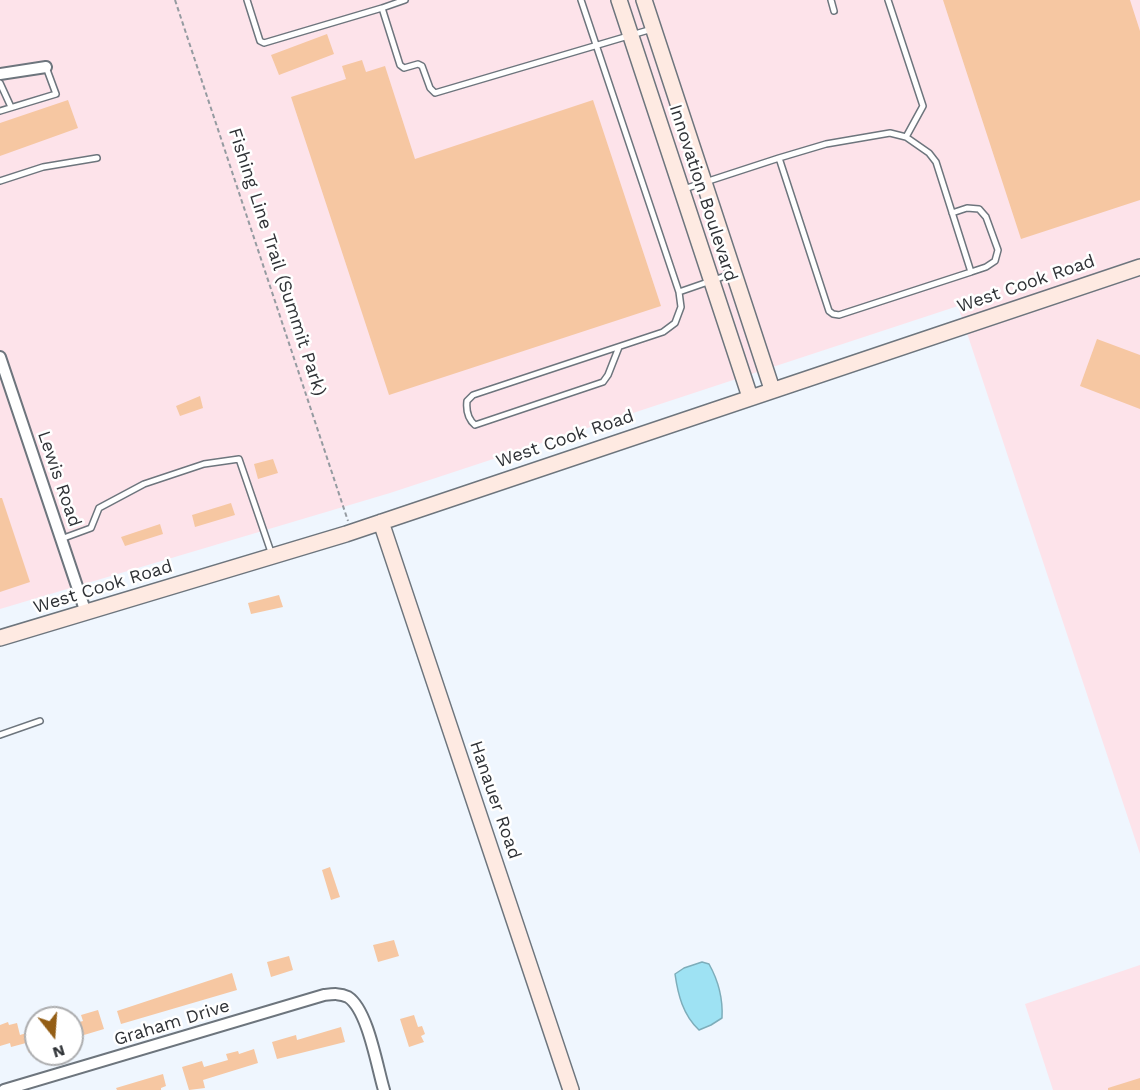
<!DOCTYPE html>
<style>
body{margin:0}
#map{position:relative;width:1140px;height:1090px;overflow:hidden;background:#eff6fe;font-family:"Work Sans",sans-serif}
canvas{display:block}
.north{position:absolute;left:24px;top:1006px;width:60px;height:60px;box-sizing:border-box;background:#fff;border:2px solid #acadaf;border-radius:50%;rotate:163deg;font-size:16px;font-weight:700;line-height:24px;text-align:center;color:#2f3236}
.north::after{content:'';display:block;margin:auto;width:21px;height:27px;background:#945e15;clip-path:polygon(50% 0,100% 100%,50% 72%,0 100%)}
</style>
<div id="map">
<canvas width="1140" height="1090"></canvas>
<div class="north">N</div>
</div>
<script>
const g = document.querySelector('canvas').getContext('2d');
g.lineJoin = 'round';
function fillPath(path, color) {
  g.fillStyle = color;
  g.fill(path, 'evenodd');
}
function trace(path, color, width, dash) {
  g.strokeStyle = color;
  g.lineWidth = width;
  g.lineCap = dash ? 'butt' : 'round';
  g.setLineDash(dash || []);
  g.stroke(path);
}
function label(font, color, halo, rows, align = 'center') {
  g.font = font + ' "Work Sans",sans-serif';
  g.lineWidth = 5;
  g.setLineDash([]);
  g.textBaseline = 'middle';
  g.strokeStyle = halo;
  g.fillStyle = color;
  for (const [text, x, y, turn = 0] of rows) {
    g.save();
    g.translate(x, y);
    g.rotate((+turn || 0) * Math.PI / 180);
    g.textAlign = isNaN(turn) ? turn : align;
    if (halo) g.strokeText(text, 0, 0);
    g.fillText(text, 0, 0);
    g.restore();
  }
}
const industrial = new Path2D(`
 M 0,0 L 1140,0 L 1140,854 L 958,306 L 390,493 L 0,609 Z
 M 1140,965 L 1140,1090 L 1053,1090 L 1025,1004 Z`);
const water = new Path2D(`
 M 702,962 L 709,964 C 718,980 723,1000 722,1018 L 711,1025 L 699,1030 C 683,1015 678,995 675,974 L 684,968 Z`);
const building = new Path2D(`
 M 943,0 L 1130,0 L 1140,31 L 1140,200 L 1021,239 Z
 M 327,34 L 334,54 L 279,75 L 271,55 Z
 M 362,60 L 366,72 L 385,66 L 415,159 L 593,100 L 661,306 L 389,395 L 291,97 L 346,79 L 342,66 Z
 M 68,100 L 78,128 L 0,156 L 0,123 Z
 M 1097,339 L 1140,355 L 1140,409 L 1080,386 Z
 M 200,396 L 203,408 L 180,416 L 176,406 Z
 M 273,459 L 278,473 L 258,479 L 254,464 Z
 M 0,498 L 2,498 L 30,582 L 0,592 Z
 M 231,503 L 235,515 L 195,527 L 192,515 Z
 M 160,524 L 163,534 L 125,546 L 121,537 Z
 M 279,595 L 283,607 L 251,614 L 248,603 Z
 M 330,867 L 340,897 L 331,900 L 322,870 Z
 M 394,940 L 399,956 L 378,962 L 373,945 Z
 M 289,956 L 293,970 L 271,977 L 267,962 Z
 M 232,973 L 237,990 L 121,1024 L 117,1011 Z
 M 98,1010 L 104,1029 L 74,1038 L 72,1024 L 83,1021 L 81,1015 Z
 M 414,1015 L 418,1027 L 422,1026 L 425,1034 L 421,1036 L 424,1042 L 409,1047 L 400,1019 Z
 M 8,1022 L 9,1025 L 17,1023 L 20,1035 L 36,1030 L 36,1051 L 29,1053 L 26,1043 L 11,1047 L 10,1043 L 0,1046 L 0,1025 Z
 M 341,1027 L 345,1042 L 277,1059 L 272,1042 L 296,1035 L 297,1040 Z
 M 254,1049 L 258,1063 L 203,1080 L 205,1088 L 189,1090 L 182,1067 L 202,1061 L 204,1067 L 228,1060 L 226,1054 L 238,1051 L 239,1054 Z
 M 163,1074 L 166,1086 L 161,1088 L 161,1090 L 117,1090 L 116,1088 Z
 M 1140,1078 L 1140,1090 L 1108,1090 L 1108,1088 Z`);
const path = new Path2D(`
 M 175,0 L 348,521`);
const lane = new Path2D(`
 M 247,0 L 260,41 L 264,43 L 382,8 L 400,65 L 404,68 L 418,64 L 422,66 L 430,88 L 435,93 L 652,29
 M 581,0 L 679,292 L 681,307 L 675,323 L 663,332 L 473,395 L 467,401 C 466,410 468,419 475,425 L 603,382 L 608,375 L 619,347
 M 831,0 L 834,11
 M 888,0 L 923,106 L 906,137
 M 382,8 L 405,0
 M 0,83 L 11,107
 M 0,111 L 56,94 L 46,67
 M 0,181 L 43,167 L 97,158
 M 684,189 L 779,158 L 829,311 L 833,314 L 839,315 L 971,272 L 936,162 L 929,153 L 906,137 L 890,133 L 826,144 L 779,158
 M 952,213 L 967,208 L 979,209 L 986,217 L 998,250 L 995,261 L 986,267 L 971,272
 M 679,292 L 731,274
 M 61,539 L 91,528 L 99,508 L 144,484 L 204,464 L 239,459 L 272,555
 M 0,735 L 40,721`);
const street = new Path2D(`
 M 0,74 L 46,67
 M 0,357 L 86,613
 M 4,1090 L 324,995 C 333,994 340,993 348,997 C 368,1010 377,1067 384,1090`);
const secondary = new Path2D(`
 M 619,0 L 750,397
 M 644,0 L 772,389
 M 381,522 L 571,1090
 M 0,638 L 346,534 L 1140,267`);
const streetNames = [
 ["Innovation Boulevard",703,193,72],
 ["Fishing Line Trail (Summit Park)",277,262,72],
 ["West Cook Road",1026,284,-19],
 ["West Cook Road",565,439,-19],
 ["Lewis Road",59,479,71],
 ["West Cook Road",103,587,-17],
 ["Hanauer Road",495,800,71],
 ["Graham Drive",172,1023,-17]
];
fillPath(industrial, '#fde3ea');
fillPath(water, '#9ee2f3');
trace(water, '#7dadba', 1.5);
fillPath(building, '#f6c7a2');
trace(lane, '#6d757d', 8);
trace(street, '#6d757d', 14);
trace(secondary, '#6d757d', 18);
trace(path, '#959ba1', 2, [4.5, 3]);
trace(lane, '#fff', 5);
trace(street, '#fff', 10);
trace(secondary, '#feeae2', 15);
label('18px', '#2f3236', '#fff', streetNames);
</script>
